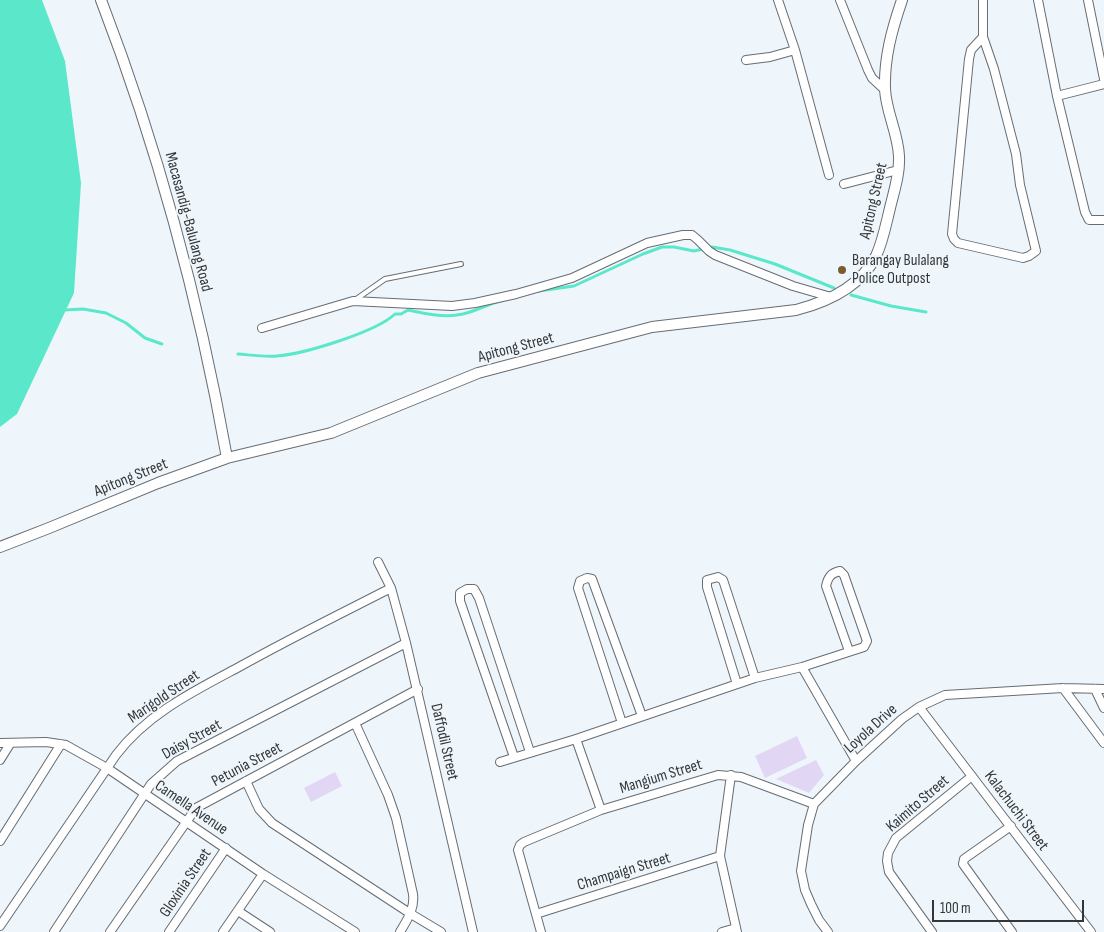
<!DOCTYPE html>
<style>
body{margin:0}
#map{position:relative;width:1104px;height:932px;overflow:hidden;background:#eff6fb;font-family:"Sofia Sans Condensed",sans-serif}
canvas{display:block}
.scale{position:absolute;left:932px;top:900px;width:152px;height:22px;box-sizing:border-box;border:2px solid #343739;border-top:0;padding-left:6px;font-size:15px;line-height:18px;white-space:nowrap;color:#343739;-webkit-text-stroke:4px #eff6fb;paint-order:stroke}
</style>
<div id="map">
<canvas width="1104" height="932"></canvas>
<div class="scale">100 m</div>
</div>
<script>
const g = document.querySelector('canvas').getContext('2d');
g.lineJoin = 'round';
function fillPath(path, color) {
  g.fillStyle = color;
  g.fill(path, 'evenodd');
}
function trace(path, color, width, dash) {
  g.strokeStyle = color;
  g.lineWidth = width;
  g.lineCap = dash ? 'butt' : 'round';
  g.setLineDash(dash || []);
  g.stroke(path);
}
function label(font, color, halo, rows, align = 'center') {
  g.font = font + ' "Sofia Sans Condensed",sans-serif';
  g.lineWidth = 4;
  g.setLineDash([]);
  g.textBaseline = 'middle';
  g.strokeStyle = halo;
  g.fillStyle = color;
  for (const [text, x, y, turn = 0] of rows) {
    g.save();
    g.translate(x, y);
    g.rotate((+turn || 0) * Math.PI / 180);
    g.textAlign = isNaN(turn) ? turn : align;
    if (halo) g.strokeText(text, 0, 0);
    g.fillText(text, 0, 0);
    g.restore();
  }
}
const green = new Path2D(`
 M 797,736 L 807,758 L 765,778 L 755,756 Z
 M 816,760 L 824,775 L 809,793 L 776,779 Z
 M 335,772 L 342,786 L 311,802 L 304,788 Z`);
const water = new Path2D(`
 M 0,0 L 42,0 L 65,61 L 81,183 L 74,293 L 17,414 L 0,427 Z`);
const stream = new Path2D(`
 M 539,291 L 574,286 L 643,254 L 662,247 L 674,247 L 694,251 L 712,247 L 730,250 L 775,264 L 834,288
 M 851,295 L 891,306 L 926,312
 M 64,310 L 83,309 L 106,313 L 126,323 L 145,338 L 162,344
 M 238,354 C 251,355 264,357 277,356 C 304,354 376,332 395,314 L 401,314 L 408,310 C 426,314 445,318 463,314 C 476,311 488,304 501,301`);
const service = new Path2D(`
 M 355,300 L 385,279 L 461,264`);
const minor = new Path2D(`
 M 778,0 L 795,50 L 829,175
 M 840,0 L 868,70 L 872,78 L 885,90
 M 983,0 L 983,37 L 994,69 L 1016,154 L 1020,185 L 1036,251 L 1029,256 L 1023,258 L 958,243 L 954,239 L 952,234 L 969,59 L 971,50 L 983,37
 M 1038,0 L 1057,96 L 1085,212 L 1089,220 L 1104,220
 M 1088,0 L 1104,79
 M 746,60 L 770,57 L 795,50
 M 1057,96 L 1104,84
 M 844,184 L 898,170
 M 262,328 L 353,301 L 452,306 L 475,303 L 516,294 L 572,278 L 647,243 L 683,235 L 692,235 L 698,240 L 709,251 L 715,255 L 793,286 L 831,297
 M 378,562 L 391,588 L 406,643 L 473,932
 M 802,667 L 856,761
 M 737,684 L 707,587 L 707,580 L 718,577 L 723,580 L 755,678
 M 1063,688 L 1104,743
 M 1095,689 L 1104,708
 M 919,707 L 1091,932
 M 355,723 L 388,795 L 396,818 L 413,894 C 415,909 407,920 400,932
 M 622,723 L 578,588 L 580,581 L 587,578 L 592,579 L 642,716
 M 576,739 L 601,810
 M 0,743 L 46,742 L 66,745 L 73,749 L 107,768 L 263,874 L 355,932
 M 514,757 L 460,601 L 460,593 L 467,589 L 474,589 L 479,598 L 530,752
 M 0,760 L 10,744
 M 500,762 L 576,739 L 755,678 L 802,667 L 864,647 L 867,641 L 844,575 L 840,571 C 831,573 828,577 826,586 L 849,651
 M 731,775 L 720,856 L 737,932
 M 246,781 L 259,809 L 272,823 L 411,914 L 441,932
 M 1011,826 L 964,859 L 963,864 L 1012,932
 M 0,841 L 61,744
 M 238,911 L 270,932
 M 536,914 L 720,856
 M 0,926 L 116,755 C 147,714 194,691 239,667 C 289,639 340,614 391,588
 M 54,932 L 151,784 L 177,761 L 406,643
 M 110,932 L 196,808 L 418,689
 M 169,932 L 226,848
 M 223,932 L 263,874
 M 541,932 L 518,850 L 520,845 L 524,842 L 601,810 L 718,775 L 741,777 L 814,804
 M 722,932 L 736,928
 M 828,932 L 819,920 L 811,904 L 805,890 L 801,871 L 808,825 L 814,804 L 856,761 L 902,719 L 919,707 L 945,695 L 1063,688 L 1104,689
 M 932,932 L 889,872 L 887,861 L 888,853 L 896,838 L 972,776`);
const tertiary = new Path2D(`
 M 101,0 C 158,148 199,301 227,458
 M 0,547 L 49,528 L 158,483 L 227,458 L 331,433 L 478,373 L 652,327 L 796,310 C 827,302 861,286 876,256 C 883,241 886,224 890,208 C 894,191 900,174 899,156 C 898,133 886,112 885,89 C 884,58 892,29 902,0`);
const markers = [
 [842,270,5,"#785e30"]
];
const streetNames = [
 ["Apitong Street",874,201,-77],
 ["Macasandig-Balulang Road",188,222,75],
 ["Apitong Street",516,348,-15],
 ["Apitong Street",131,478,-22],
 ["Marigold Street",164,697,-34],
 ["Loyola Drive",871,729,-42],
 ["Daisy Street",192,740,-29],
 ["Daffodil Street",444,742,77],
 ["Petunia Street",247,765,-28],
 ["Mangium Street",661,777,-17],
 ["Kaimito Street",918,804,-41],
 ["Camella Avenue",191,808,34],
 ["Kalachuchi Street",1016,811,53],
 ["Champaign Street",624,872,-17],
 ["Gloxinia Street",186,883,-56]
];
const poiNames = [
 ["Barangay Bulalang",852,261],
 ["Police Outpost",852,279]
];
fillPath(green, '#e2d6f5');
fillPath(water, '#5be8ca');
trace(stream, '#5be8ca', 3);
trace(service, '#676d72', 6);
trace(minor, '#676d72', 10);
trace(tertiary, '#676d72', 12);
trace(service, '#fff', 4);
trace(minor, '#fff', 8);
trace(tertiary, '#fff', 10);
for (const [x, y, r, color] of markers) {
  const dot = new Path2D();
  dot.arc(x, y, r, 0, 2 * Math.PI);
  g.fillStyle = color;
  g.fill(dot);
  trace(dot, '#eff6fb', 2);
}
label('16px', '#343739', '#eff6fb', streetNames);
label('16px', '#343739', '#eff6fb', poiNames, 'left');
</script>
